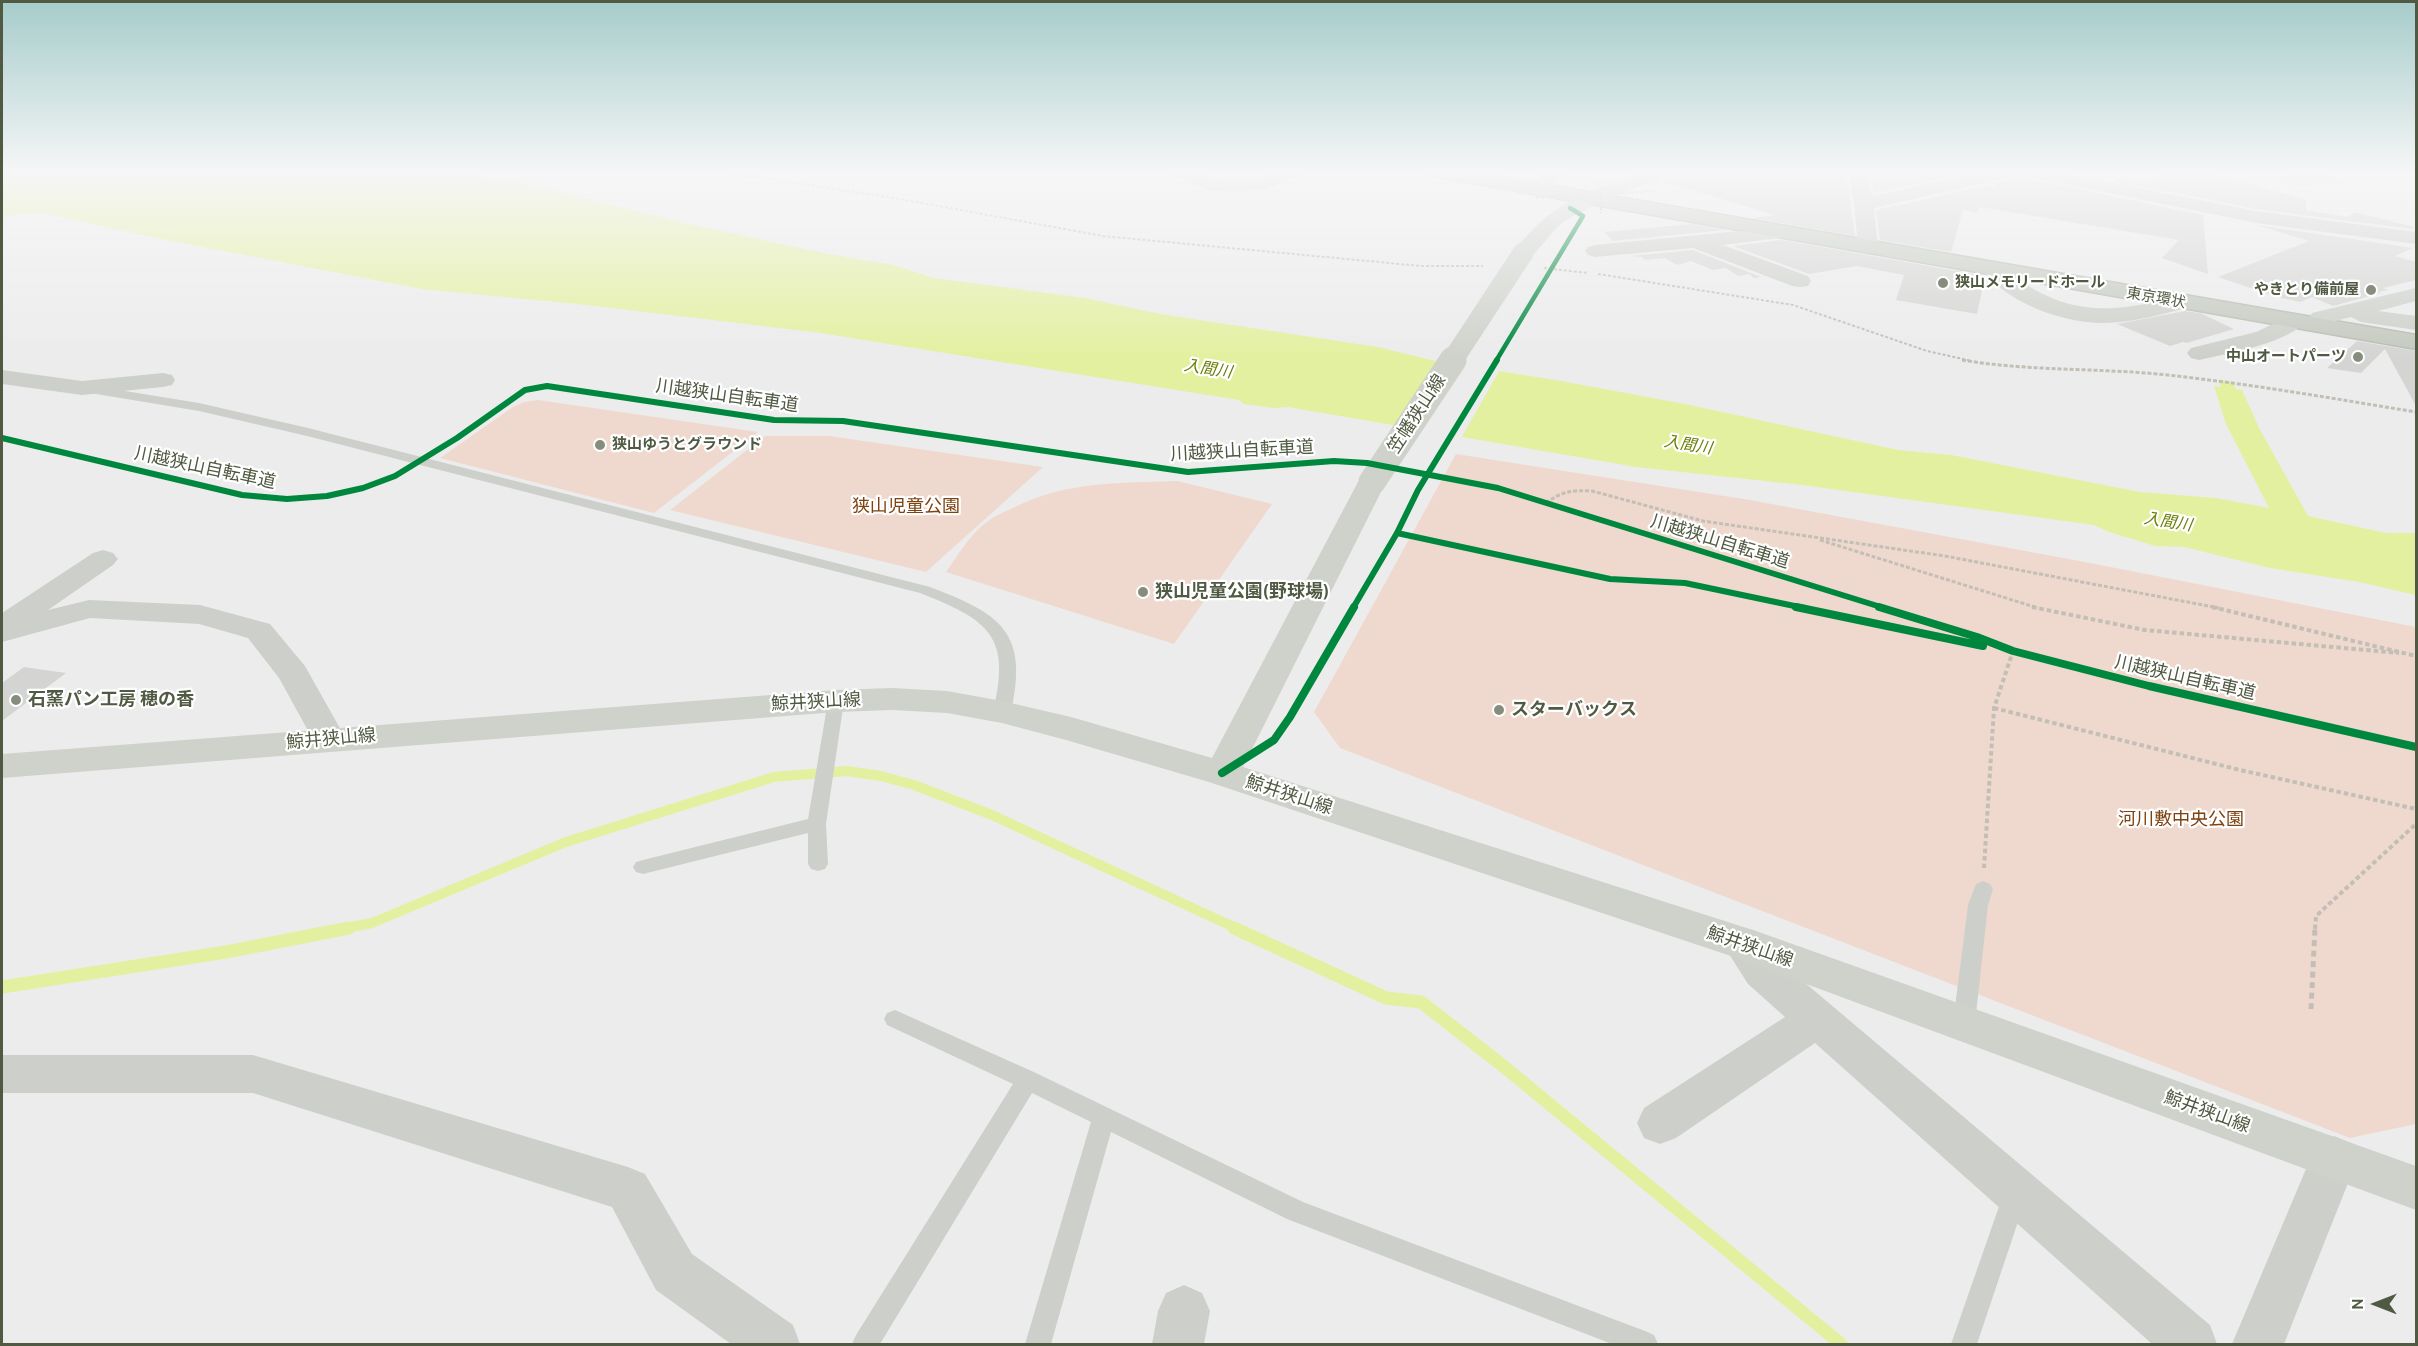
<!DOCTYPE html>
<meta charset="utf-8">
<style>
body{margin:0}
#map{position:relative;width:2418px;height:1346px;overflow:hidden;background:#ececed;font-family:Cabin,sans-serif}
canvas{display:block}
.frame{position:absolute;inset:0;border:3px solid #505a42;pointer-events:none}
.north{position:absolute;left:2346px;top:1274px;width:60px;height:60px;-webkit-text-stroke:4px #fff;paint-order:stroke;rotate:270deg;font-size:16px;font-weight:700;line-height:24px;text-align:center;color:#505a42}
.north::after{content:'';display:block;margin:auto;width:21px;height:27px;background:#505a42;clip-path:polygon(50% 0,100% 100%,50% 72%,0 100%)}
</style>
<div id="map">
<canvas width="2418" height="1346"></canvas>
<div class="frame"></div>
<div class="north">N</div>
</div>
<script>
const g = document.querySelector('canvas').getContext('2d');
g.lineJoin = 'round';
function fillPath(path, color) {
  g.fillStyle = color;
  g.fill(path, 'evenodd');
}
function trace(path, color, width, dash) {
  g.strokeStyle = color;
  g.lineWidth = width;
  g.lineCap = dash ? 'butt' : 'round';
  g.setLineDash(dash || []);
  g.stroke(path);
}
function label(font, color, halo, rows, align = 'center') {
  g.font = font + ' Cabin,"Noto Sans JP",sans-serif';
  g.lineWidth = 4.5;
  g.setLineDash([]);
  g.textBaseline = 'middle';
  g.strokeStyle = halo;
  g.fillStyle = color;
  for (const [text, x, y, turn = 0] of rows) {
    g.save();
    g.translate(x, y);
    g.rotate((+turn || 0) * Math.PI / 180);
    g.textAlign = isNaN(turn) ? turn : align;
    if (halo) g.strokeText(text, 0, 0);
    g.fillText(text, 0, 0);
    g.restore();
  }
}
const green = new Path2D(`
 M 2319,172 L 2343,181 L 2297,187 L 2273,178 Z
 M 538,400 L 758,432 L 654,513 L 440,458 L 513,407 L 524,402 Z
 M 765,436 L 829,436 L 1043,467 L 926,572 L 670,510 Z
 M 1456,454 L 1750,500 L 2085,562 L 2416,627 L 2416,1124 L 2350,1138 L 1340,748 L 1314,712 Z
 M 1177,481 L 1272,504 L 1174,644 L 946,572 C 957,556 968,538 983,525 C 992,517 1004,512 1015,507 C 1067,481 1121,483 1177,481 Z`);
const water = new Path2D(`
 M 2,171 L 456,172 L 524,183 L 694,225 L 828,254 L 894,265 L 934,278 L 1085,298 L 1160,314 L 1378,347 L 1431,360 L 1561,381 L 1685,404 L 1898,450 L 1951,455 L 2140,492 L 2216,498 L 2269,508 L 2226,424 L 2214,386 L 2221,387 L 2218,380 L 2232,382 L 2236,389 L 2242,390 L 2259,428 L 2308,516 L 2386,533 L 2416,533 L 2416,595 L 2359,582 L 2270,568 L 2184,547 L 2155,546 L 2109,532 L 2094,525 L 1802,485 L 1636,467 L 1288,407 L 1274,408 L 1243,404 L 1239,400 L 814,332 L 577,304 L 422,289 L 166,240 L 41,213 L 2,216 Z`);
const pier = new Path2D(`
 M 1439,358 L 1501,368 L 1460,440 L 1393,428 Z`);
const streamFar1 = new Path2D(`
 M 341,929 L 372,923 L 566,842 L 774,777 L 847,771 L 881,776 L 914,785 L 992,815 L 1238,929`);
const stream = new Path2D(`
 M 1234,928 L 1386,998 L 1421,1002 L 1502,1065 L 1841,1344
 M 2,987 L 226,952 L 349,928`);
const building = new Path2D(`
 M 1678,171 L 1846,171 L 1855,236 L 1752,218 L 1774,215 L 1662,181 L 1674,177 Z
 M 1868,171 L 1955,171 L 1963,174 L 1874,193 Z
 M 2170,171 L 2198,171 L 2306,199 L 2306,210 L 2348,217 L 2355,212 L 2415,227 L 2411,229 L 2256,209 L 2115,181 L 2120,178 L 2143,184 Z
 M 2020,177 L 2203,215 L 2208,274 L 2162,258 L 2179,240 L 1979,207 L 1977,213 L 1963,210 L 1951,252 L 1880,240 L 1876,210 L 1988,185 L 1996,188 L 1997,182 Z
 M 1692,224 L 1726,230 L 1612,241 L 1605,232 Z
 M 2256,225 L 2413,248 L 2395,256 L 2416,262 L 2416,280 L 2383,288 L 2388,290 L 2378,292 L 2381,293 L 2333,306 L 2312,297 L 2300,302 L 2277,297 L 2218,277 L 2309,241 Z
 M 1782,240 L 1985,276 L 1977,314 L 1896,300 L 1904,275 L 1857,266 L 1809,274 L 1733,246 Z
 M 1693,250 L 1761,277 L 1754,278 L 1749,274 L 1738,276 L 1726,268 L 1713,270 L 1691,261 L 1677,265 L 1665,258 L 1645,260 L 1642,257 L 1630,256 Z
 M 2185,311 L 2200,313 L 2234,329 L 2187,343 L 2183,342 L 2170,346 L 2117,324 Z
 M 2357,341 L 2416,351 L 2416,406 L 2385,349 L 2361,373 L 2327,368 Z
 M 24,667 L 66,673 L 2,721 L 2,683 Z`);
const pathFar3 = new Path2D(`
 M 718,171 L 900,199 L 1103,236 L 1421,266 L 1483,266
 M 1544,268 L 1588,273
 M 1598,274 L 1793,305 L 1927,351 L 1972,361`);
const pathFar2 = new Path2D(`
 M 1962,360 C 2027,371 2093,368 2158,374 C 2245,383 2330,398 2416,412
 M 1546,503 C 1562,491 1573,490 1592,491 L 1703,521 L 1945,556 L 2219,608
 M 1820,540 L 2038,608`);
const pathFar1 = new Path2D(`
 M 2032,607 L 2145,630 L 2399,653
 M 2212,607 L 2416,656
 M 1994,708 L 2240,770 L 2416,809
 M 1984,868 L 1994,708 L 2013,651
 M 2315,929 L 2316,916 L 2416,824`);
const path = new Path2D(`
 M 2311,1009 L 2315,928`);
const service = new Path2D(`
 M 88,385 L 199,403 L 308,428 L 930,587 C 1001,614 1029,632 1011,712 L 1008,716 L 996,716 L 993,712 C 1012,635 988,620 920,593 L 307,436 L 199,411 L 84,392 L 82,389 L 84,386 Z
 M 836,695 L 842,697 L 844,701 L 826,824 L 828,864 L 825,869 L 818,871 L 811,869 L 808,864 L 808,833 L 643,874 L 636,872 L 633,867 L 636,862 L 643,860 L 808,819 L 828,701 L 830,697 Z
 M 1983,881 L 1990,884 L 1993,889 L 1988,905 L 1975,1023 L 1972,1029 L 1964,1032 L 1956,1029 L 1953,1023 L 1968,905 L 1976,884 Z
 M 895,1010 L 1036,1073 L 1303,1202 L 1645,1331 L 1654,1335 L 1658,1344 L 1612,1344 L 1287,1219 L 1111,1132 L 1051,1344 L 1025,1344 L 1091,1122 L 1032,1093 L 880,1344 L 852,1344 L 856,1335 L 1013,1084 L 887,1025 L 884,1019 L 887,1013 Z
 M 2015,1184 L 2024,1187 L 2027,1195 L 1977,1344 L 1951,1344 L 2003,1195 L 2006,1187 Z`);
const minor = new Path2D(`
 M 1169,171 L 1193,171 L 1213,179 L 1263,178 L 1279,171 L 1303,171 L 1300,175 L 1266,190 L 1210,191 L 1172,175 Z
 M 1545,171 L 1565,171 C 1558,181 1551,188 1538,185 L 1536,181 Z
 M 1848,171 L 1866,171 L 1872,196 L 1988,171 L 2053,171 L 2256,211 L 2416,232 L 2416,244 L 2256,223 L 2020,175 L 1874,208 L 1878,247 L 1875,251 L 1868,253 L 1861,251 L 1858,247 L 1854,204 Z
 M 1781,227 L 1788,229 L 1791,233 L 1788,237 L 1723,245 L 1808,276 L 1811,281 L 1808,286 L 1800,287 L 1792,286 L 1693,248 L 1595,257 L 1588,255 L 1585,251 L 1588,247 L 1595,245 Z
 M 1993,263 C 2008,266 2021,282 2035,290 C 2086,318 2129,309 2182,295 L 2190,297 L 2193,302 L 2190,307 C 2162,314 2132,323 2103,323 C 2063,323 2006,303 1982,269 L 1985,264 Z
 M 2416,288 L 2416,301 L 2378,311 L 2416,316 L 2416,330 L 2361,322 L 2351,317 L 2320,325 L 2312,323 L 2309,318 L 2312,313 Z
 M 2294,314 L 2302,316 L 2305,321 C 2290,343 2225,354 2199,360 L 2191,358 L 2187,353 L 2191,348 L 2256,332 Z
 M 2,370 L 82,381 L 163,373 L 172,375 L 175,380 L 172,385 L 163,387 L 82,395 L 2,384 Z
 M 103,550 L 113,553 L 118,559 L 113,565 L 48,610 L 89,600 L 200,605 L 270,624 L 305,666 L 346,739 L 341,747 L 329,751 L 317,747 L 279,678 L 248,638 L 199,624 L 90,618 L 2,642 L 2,613 L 93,553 Z
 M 1742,927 L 1756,931 L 1778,960 L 2210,1325 L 2217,1344 L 2152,1344 L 1815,1043 L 1676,1138 L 1660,1144 L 1644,1138 L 1637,1123 L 1644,1108 L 1785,1017 L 1748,984 L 1722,943 L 1728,931 Z
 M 2,1055 L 253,1055 L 628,1167 L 645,1174 L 692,1254 L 793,1325 L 800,1344 L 731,1344 L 656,1290 L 612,1207 L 253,1093 L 2,1093 Z
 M 2334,1136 L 2351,1143 L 2358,1158 L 2284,1344 L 2232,1344 L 2317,1143 Z
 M 1184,1285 L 1202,1293 L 1210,1311 L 1204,1344 L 1152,1344 L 1158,1311 L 1166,1293 Z`);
const tertiary = new Path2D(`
 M 1649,171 L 1676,171 L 1673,175 L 1616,195 L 1602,195 L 1600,191 L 1602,187 Z`);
const secondary = new Path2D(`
 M 1609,185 L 1616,187 L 1618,191 C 1615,196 1573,215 1562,223 C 1552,231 1536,254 1529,258 C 1525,260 1520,258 1516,257 L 1513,253 L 1516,249 C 1539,218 1571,195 1609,185 Z
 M 1372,474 L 1382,476 L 1386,482 L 1243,767 L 1756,931 L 2416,1166 L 2416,1210 L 1728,955 L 1209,782 L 1066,740 L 1002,723 L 947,713 L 892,710 L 836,712 L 2,778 L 2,754 L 836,690 L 892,688 L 947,691 L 1002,701 L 1071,717 L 1212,758 L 1358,482 L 1362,476 Z`);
const trunk = new Path2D(`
 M 1427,171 L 1468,171 L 2416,335 L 2416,349 L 1436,177 L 1430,175 Z`);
const pathBridge = new Path2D(`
 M 1600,182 L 1601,213
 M 1536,198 L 1656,191`);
const secondaryBridgeFar1 = new Path2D(`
 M 1452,361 L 1523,253`);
const secondaryBridge = new Path2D(`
 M 1372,482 L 1453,360`);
const cyclewayFar2 = new Path2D(`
 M 1496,361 L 1583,216 L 1570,208`);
const cyclewayFar1 = new Path2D(`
 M 2,438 L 242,495 L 287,499 L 327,496 L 363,488 L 395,476 L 457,438 L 525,390 L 547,386 L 774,420 L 843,421 L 1188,472 L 1334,461 L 1367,463 L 1498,488 L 1884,608
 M 1397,533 L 1610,579 L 1685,583 L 1804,608
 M 1353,608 L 1397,533 L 1418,490 L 1497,360`);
const cycleway = new Path2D(`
 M 1796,607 L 1983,646
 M 1879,607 L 1977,637 L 2013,651 L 2149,686 L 2416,747
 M 1222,773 L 1274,740 L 1290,717 L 1354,607`);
const markers = [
 [1943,283,6,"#878d7e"],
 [2371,290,6,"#878d7e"],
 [2358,357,6,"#878d7e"],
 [600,445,6,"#878d7e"],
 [1143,592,6,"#878d7e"],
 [16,700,6,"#878d7e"],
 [1499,710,6,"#878d7e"]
];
const farPoinames = [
 ["狭山メモリードホール",1955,283],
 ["やきとり備前屋",2359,290,"right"],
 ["中山オートパーツ",2346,357,"right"],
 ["狭山ゆうとグラウンド",612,445]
];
const farStreetnames = [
 ["東京環状",2156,298,10]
];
const farWaternames = [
 ["入間川",1208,369,9],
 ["入間川",1688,445,9],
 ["入間川",2168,522,9]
];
const streetNames = [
 ["川越狭山自転車道",727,396,8],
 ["笠幡狭山線",1417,414,-57],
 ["川越狭山自転車道",1242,451,-3],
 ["川越狭山自転車道",205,468,12],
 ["川越狭山自転車道",1720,542,17],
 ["川越狭山自転車道",2185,678,13],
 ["鯨井狭山線",816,702,-3],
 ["鯨井狭山線",331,739,-5],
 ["鯨井狭山線",1289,795,18],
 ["鯨井狭山線",1750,947,19],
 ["鯨井狭山線",2207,1112,20]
];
const parkNames = [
 ["狭山児童公園",906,507],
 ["河川敷中央公園",2181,820]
];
const poiNames = [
 ["狭山児童公園(野球場)",1155,592],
 ["石窯パン工房 穂の香",28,700],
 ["スターバックス",1511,710]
];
fillPath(green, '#efd9ce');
fillPath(water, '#e3f09f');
fillPath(pier, '#ececed');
trace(streamFar1, '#e3f09f', 10);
trace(stream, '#e3f09f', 13);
fillPath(building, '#d4d5d2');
trace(trunk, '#b7bcb0', 3);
trace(pathFar3, '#c3beb6', 2, [3, 2]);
trace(pathFar2, '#c3beb6', 3, [4, 2]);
trace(pathFar1, '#c3beb6', 4, [4.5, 3]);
trace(path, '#c3beb6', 5, [6, 4.5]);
fillPath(service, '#cdd0ca');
fillPath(minor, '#cdd0ca');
fillPath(tertiary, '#cdd0ca');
fillPath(secondary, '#ced2ca');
fillPath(trunk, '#c4c9bf');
trace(pathBridge, '#c3beb6', 2, [3, 2]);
trace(secondaryBridgeFar1, '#ced2ca', 21);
trace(secondaryBridge, '#ced2ca', 27);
trace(cyclewayFar2, '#00873e', 4.5);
trace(cyclewayFar1, '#00873e', 6);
trace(cycleway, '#00873e', 8);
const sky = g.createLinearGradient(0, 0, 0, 359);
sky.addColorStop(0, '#a6cccb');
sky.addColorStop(0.48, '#f6f6f7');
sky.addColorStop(1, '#f6f6f700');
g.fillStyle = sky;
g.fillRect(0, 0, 2418, 359);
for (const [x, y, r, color] of markers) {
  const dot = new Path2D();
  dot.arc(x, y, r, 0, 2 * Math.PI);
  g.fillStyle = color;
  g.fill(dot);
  trace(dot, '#fff', 2);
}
label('bold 15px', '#505a42', '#fff', farPoinames, 'left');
label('15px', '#505a42', '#fff', farStreetnames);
label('italic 16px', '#6b7e06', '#fff', farWaternames);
label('18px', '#505a42', '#fff', streetNames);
label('18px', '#7e4210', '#fff', parkNames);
label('bold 18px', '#505a42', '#fff', poiNames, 'left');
</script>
